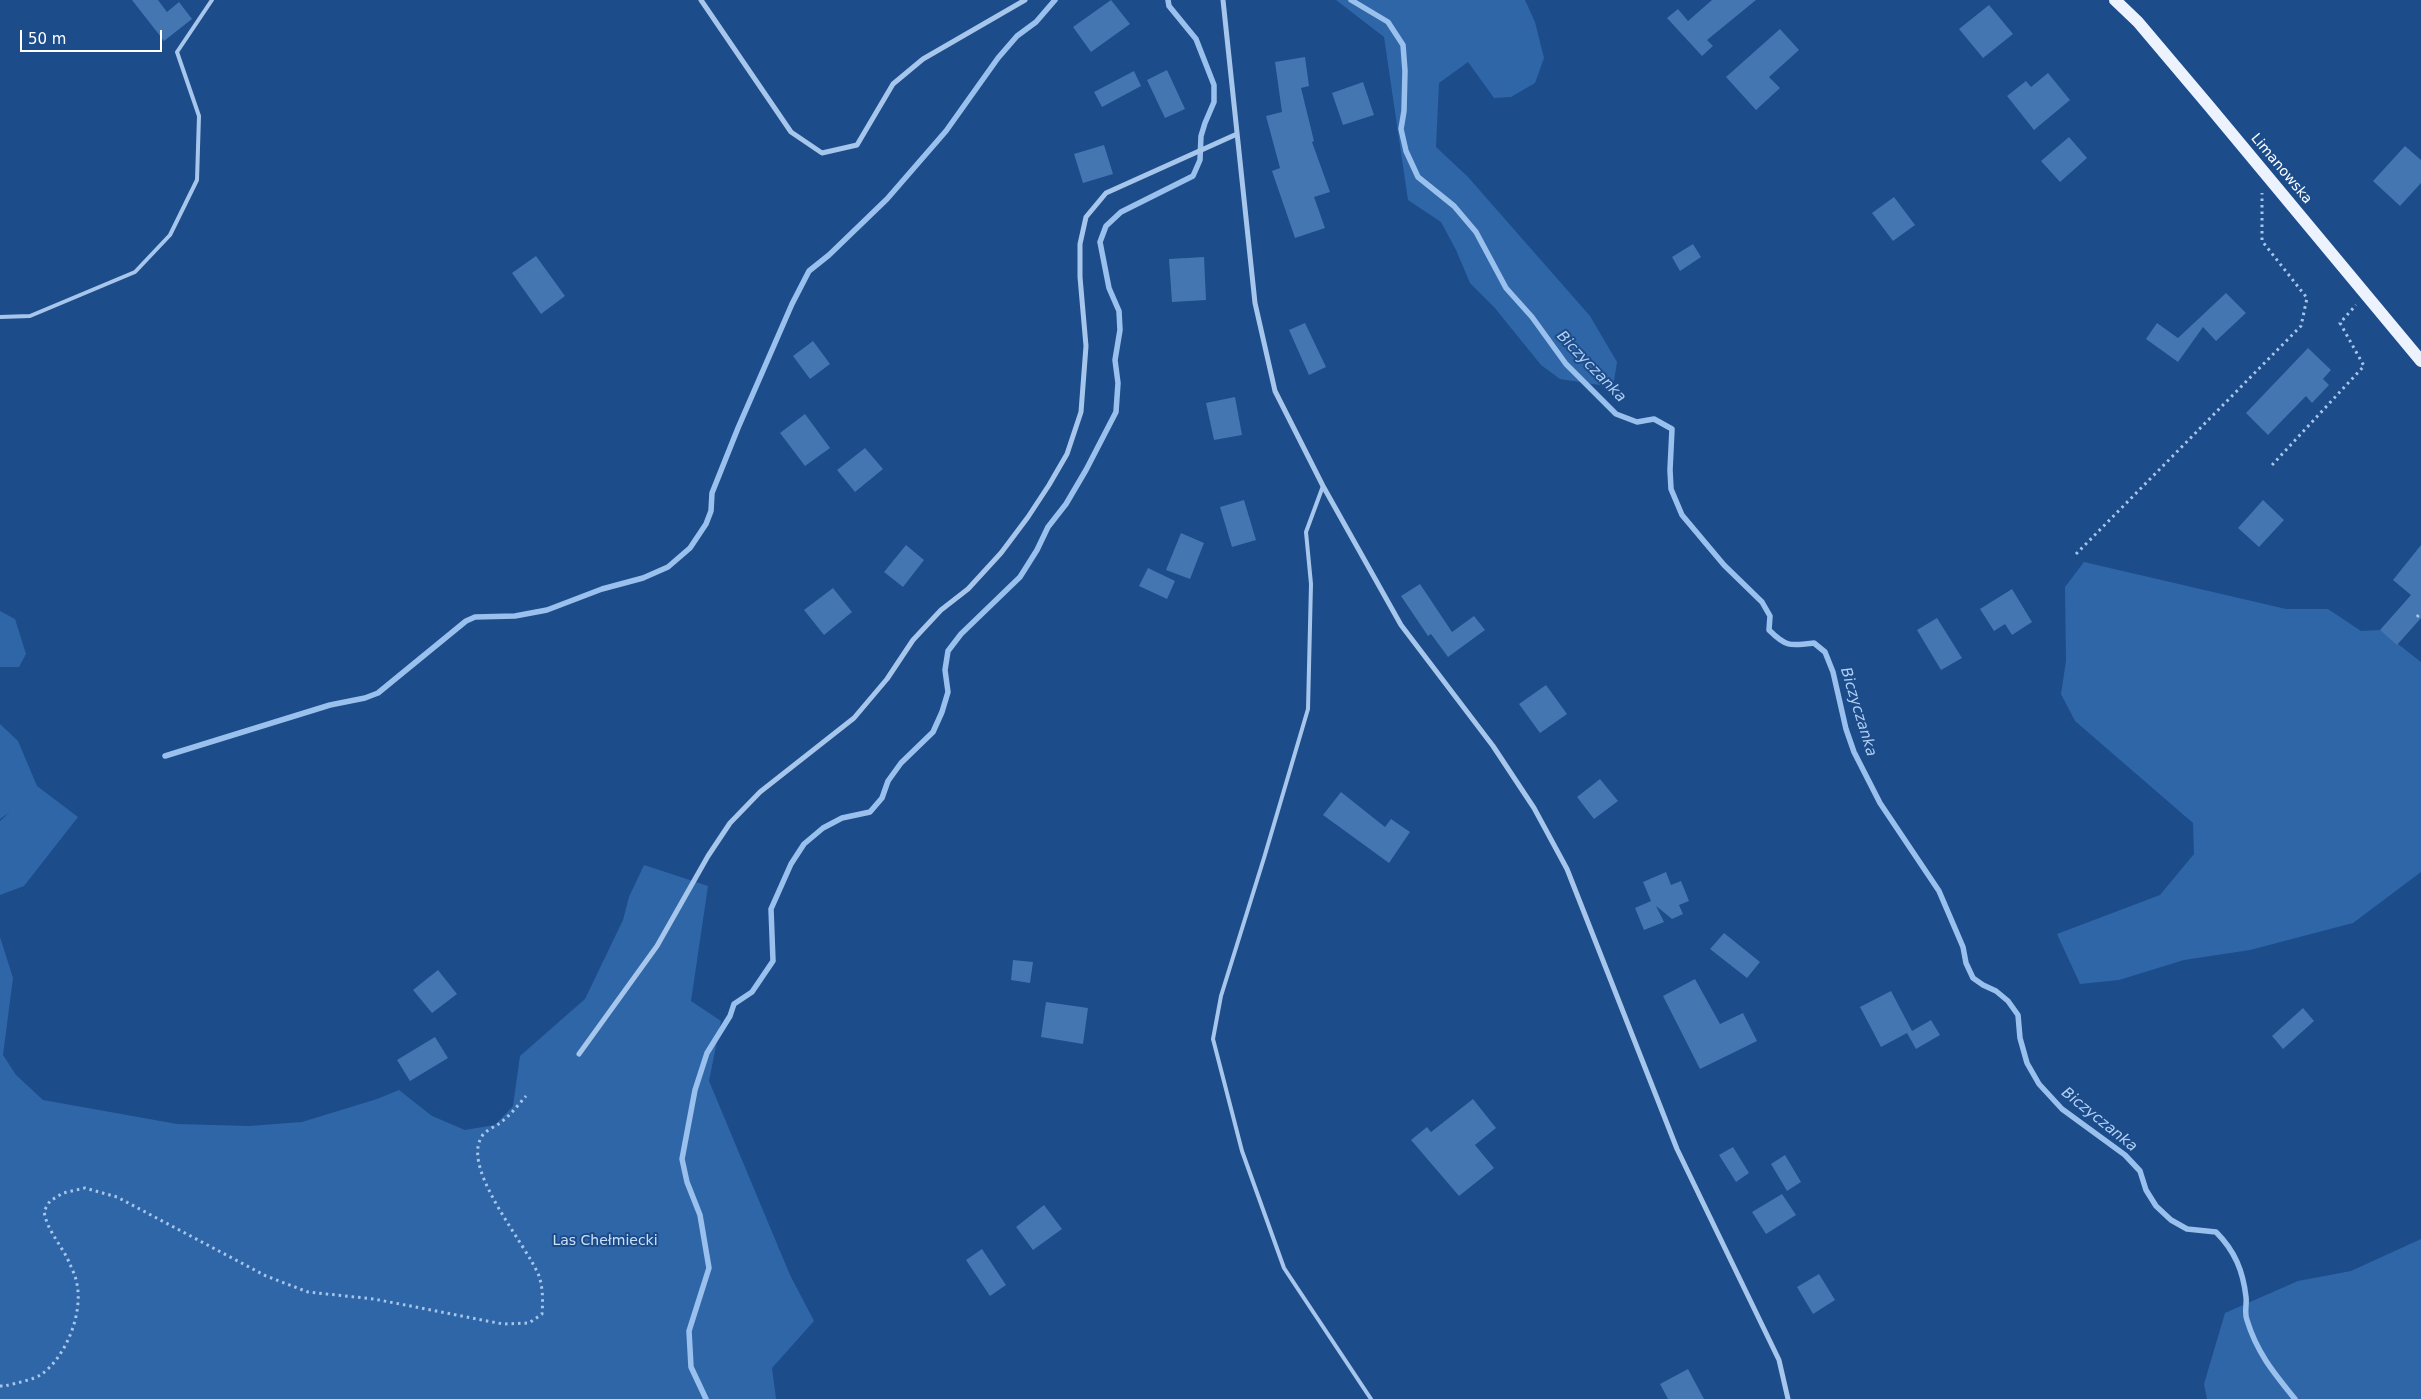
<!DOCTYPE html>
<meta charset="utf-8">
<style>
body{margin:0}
#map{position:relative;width:2421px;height:1399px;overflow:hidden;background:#1c4c8a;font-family:"DejaVu Sans",sans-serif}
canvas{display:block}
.scale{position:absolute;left:20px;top:30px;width:142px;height:22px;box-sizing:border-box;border:2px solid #fff;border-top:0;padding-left:6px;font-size:15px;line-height:18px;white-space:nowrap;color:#fff;-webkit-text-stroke:4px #1c4c8a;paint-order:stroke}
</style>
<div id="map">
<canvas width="2421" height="1399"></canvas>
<div class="scale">50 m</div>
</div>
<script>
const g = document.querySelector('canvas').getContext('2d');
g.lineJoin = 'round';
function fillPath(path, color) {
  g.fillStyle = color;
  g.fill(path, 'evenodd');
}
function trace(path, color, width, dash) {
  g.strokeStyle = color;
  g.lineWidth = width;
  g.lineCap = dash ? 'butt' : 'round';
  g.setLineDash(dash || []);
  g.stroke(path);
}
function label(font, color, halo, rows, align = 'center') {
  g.font = font + ' "DejaVu Sans",sans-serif';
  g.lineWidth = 4;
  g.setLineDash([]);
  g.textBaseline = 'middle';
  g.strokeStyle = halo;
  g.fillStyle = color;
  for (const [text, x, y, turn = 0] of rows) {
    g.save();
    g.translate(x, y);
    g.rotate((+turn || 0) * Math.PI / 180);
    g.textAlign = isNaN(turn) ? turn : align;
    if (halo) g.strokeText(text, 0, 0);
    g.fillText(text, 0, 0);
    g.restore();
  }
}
const green = new Path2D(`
 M 1336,0 L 1525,0 L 1535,22 L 1544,58 L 1535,83 L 1511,97 L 1494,98 L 1468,62 L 1439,83 L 1436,147 L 1468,177 L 1590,316 L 1617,362 L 1613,387 L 1560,379 L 1541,365 L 1494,307 L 1470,283 L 1456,250 L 1441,222 L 1408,200 L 1384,37 Z
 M 2084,562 L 2286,609 L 2328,609 L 2361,631 L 2380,630 L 2421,662 L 2421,872 L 2353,923 L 2250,950 L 2184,960 L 2119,980 L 2080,984 L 2057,934 L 2160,895 L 2194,854 L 2193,823 L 2075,721 L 2061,694 L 2066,661 L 2065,587 Z
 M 0,611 L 15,619 L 26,654 L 19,667 L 0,667 Z
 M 0,724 L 18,741 L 37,786 L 78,817 L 24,886 L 0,895 L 0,821 L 10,812 L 0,819 Z
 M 644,865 L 708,886 L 691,1001 L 721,1021 L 709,1081 L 790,1275 L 814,1321 L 772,1368 L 776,1399 L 0,1399 L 0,937 L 13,978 L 3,1055 L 16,1075 L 43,1100 L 177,1124 L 249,1126 L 302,1122 L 377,1099 L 399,1090 L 432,1116 L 465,1130 L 495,1125 L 513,1106 L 520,1056 L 585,999 L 623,920 L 629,897 Z
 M 2421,1239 L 2421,1399 L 2207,1399 L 2204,1384 L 2225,1313 L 2298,1281 L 2351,1271 Z`);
const stream = new Path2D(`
 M 1351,0 L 1388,22 L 1403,45 L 1405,71 L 1404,111 L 1401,129 L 1406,151 L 1418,177 L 1454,206 L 1476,232 L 1506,288 L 1532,317 L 1566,364 L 1616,414 L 1637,422 L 1654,419 L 1672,429 L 1670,470 L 1671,489 L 1682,515 L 1724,565 L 1762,602 L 1770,616 L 1769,630 C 1786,647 1790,646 1814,643 L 1825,652 L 1833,672 L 1846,729 L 1854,752 L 1880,803 L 1939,891 L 1963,947 L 1966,963 L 1973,978 L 1983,985 L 1996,991 L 2008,1001 L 2018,1015 L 2020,1038 L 2027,1063 L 2039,1084 L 2062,1109 L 2125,1155 L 2140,1171 L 2146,1190 L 2156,1206 L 2171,1220 L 2187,1229 L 2216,1232 C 2235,1251 2243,1271 2246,1297 C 2247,1305 2244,1313 2247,1320 C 2257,1353 2274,1373 2295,1399
 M 165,756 L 330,705 L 365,698 L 378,693 L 466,621 L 475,617 L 515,616 L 547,610 L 602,589 L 643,578 L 668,567 L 690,548 L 706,524 L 711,511 L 712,493 L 738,428 L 792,304 L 809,271 L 829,255 L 887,199 L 946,131 L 998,58 L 1017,36 L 1036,22 L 1055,0
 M 706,1399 L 691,1367 L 689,1331 L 709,1268 L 700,1215 L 687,1182 L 682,1159 L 695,1090 L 707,1053 L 730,1016 L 734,1004 L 752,992 L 773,961 L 771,909 L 791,864 L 804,844 L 823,828 L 842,818 L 870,812 L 882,798 L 888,781 L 901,763 L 933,732 L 942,712 L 948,692 L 945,670 L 948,651 L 961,634 L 1020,577 L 1037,550 L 1048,527 L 1066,504 L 1086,470 L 1116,412 L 1118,383 L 1115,360 L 1120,330 L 1119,311 L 1109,288 L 1100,242 L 1106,226 L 1121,212 L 1193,176 L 1200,160 L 1201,136 L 1205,123 L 1214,102 L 1214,85 L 1196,39 L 1169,6 L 1168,0`);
const building = new Path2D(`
 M 132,0 L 158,0 L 167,12 L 179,2 L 192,19 L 164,41 Z
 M 1111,0 L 1130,24 L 1091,52 L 1073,27 Z
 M 1712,0 L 1756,0 L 1707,40 L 1713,46 L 1702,56 L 1667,18 L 1678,9 L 1688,21 Z
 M 1989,5 L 2013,34 L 1983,58 L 1959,29 Z
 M 1780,29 L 1799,50 L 1769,77 L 1780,88 L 1756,110 L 1726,77 Z
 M 1305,57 L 1309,86 L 1301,88 L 1314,141 L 1312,142 L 1330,192 L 1314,197 L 1325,228 L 1295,238 L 1272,171 L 1280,168 L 1266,116 L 1282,112 L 1275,62 Z
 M 1167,70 L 1185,109 L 1165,118 L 1147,80 Z
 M 1134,71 L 1141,86 L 1102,107 L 1094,92 Z
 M 2048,73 L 2070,100 L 2034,130 L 2007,96 L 2026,81 L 2031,87 Z
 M 1363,82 L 1374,115 L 1343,125 L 1332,93 Z
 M 2069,137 L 2087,158 L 2060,182 L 2041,161 Z
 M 1104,145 L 1113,174 L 1083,183 L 1074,154 Z
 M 2405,146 L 2421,160 L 2421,183 L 2400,206 L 2373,181 Z
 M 1894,197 L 1915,225 L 1893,241 L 1872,213 Z
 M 1693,244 L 1701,257 L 1680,271 L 1672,257 Z
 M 536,256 L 565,296 L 541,314 L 512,273 Z
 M 1204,257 L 1206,300 L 1172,302 L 1169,259 Z
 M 2226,293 L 2246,313 L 2216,341 L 2203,327 L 2178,362 L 2146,339 L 2157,323 L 2178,338 Z
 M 1305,323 L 1326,367 L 1309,375 L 1289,330 Z
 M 813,341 L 830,364 L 810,379 L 793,356 Z
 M 2308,348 L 2331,370 L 2323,379 L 2329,385 L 2312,403 L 2306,396 L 2268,435 L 2246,413 Z
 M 1235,397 L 1242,435 L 1214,440 L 1206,403 Z
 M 805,414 L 830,448 L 805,466 L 780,433 Z
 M 865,448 L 883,469 L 855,492 L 837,470 Z
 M 1244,500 L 1256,540 L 1232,547 L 1220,507 Z
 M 2263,500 L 2284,520 L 2259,547 L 2238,528 Z
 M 1181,533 L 1204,543 L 1190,579 L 1166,570 Z
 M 906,545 L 924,560 L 903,587 L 884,572 Z
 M 2421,545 L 2421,618 L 2397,645 L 2380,630 L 2411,595 L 2393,580 Z
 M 1148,568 L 1175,581 L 1167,599 L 1139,586 Z
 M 1420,584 L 1452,632 L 1474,616 L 1485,630 L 1448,657 L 1431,634 L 1428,636 L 1401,596 Z
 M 833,588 L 852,612 L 824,635 L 804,610 Z
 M 2012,589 L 2032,622 L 2012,635 L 2005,624 L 1994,631 L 1980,609 Z
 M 1937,618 L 1962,658 L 1941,670 L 1917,630 Z
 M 1546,685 L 1567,714 L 1540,733 L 1519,704 Z
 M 1600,779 L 1618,801 L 1594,819 L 1577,797 Z
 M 1341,792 L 1385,827 L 1391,819 L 1410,832 L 1389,863 L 1323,815 Z
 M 1666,872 L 1671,885 L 1681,881 L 1689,901 L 1679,905 L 1683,914 L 1672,919 L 1656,906 L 1664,922 L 1644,930 L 1635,908 L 1651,901 L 1643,882 Z
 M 1724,933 L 1760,962 L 1747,978 L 1710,949 Z
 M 1013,960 L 1033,962 L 1030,983 L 1011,980 Z
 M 438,970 L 457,994 L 432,1013 L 413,990 Z
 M 1695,979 L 1720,1024 L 1743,1013 L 1757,1041 L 1700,1069 L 1663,996 Z
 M 1891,991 L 1912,1031 L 1931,1020 L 1940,1035 L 1916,1049 L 1907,1033 L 1881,1047 L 1860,1007 Z
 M 1046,1002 L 1088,1008 L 1083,1044 L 1041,1037 Z
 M 2303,1008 L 2314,1021 L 2283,1049 L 2272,1036 Z
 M 435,1037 L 448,1058 L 410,1081 L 397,1060 Z
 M 1473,1099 L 1496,1128 L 1475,1145 L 1494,1168 L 1459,1196 L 1411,1140 L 1427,1127 L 1431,1132 Z
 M 1733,1147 L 1749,1173 L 1736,1182 L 1719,1155 Z
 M 1785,1155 L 1801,1182 L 1787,1191 L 1771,1164 Z
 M 1782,1194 L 1796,1215 L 1766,1234 L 1752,1212 Z
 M 1044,1205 L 1062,1229 L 1033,1250 L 1016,1227 Z
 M 982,1249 L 1006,1285 L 990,1296 L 966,1260 Z
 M 1819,1274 L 1835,1300 L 1813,1314 L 1797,1287 Z
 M 1688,1369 L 1704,1399 L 1668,1399 L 1660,1384 Z`);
const path = new Path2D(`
 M 2272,465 L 2364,366 L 2340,323 L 2356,305
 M 2076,554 L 2301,326 L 2307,298 L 2262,241 L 2262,193
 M 2417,617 L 2421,612
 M 0,1386 L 5,1386 C 16,1383 33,1380 42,1374 C 66,1356 83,1314 77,1284 C 76,1277 72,1269 69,1262 C 61,1244 47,1231 44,1211 L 50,1201 L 63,1193 L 85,1188 L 117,1197 L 266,1276 L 308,1292 L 374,1299 L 503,1324 L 529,1323 L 542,1314 C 543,1301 543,1288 539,1276 C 526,1244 465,1174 480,1140 C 483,1131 493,1128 500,1123 C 510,1116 518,1105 526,1096`);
const service = new Path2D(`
 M 0,317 L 30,316 L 135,272 L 170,235 L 197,180 L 199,116 L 177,52 L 212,0
 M 1323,486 L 1306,532 L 1311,584 L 1308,709 L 1264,858 L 1221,996 L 1213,1039 L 1242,1151 L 1284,1268 L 1371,1399`);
const minor = new Path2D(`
 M 701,0 L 791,132 L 822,153 L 857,145 L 893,84 L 923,59 L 1025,0
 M 1223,0 L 1255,303 L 1275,391 L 1323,486 L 1401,625 L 1493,746 L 1534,808 L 1567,869 L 1677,1149 L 1779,1360 L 1788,1399
 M 579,1054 L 657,946 L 708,856 L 730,823 L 760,792 L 854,718 L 887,679 L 913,640 L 941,610 L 968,589 L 1001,553 L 1028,517 L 1049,485 L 1067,454 L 1081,412 L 1086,346 L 1080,277 L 1080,244 L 1086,217 L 1106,193 L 1237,134`);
const primary = new Path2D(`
 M 2115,0 L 2138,22 L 2209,106 L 2421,361`);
const streetNames = [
 ["Limanowska",2281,169,50]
];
const parkNames = [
 ["Las Chełmiecki",605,1241]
];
const waterNames = [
 ["Biczyczanka",1591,367,46],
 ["Biczyczanka",1858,712,73],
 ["Biczyczanka",2099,1120,39]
];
fillPath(green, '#2f66a8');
trace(stream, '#9ac1ee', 5.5);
fillPath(building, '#4476b2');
trace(path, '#a7c6ec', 3, [2.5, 4]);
trace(service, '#a7c6ec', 4);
trace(minor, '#a7c6ec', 5);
trace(primary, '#ecf3ff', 12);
label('14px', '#fff', '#1c4c8a', streetNames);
label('14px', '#cce0f9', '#1c4c8a', parkNames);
label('italic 15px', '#b2d0f4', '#1c4c8a', waterNames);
</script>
